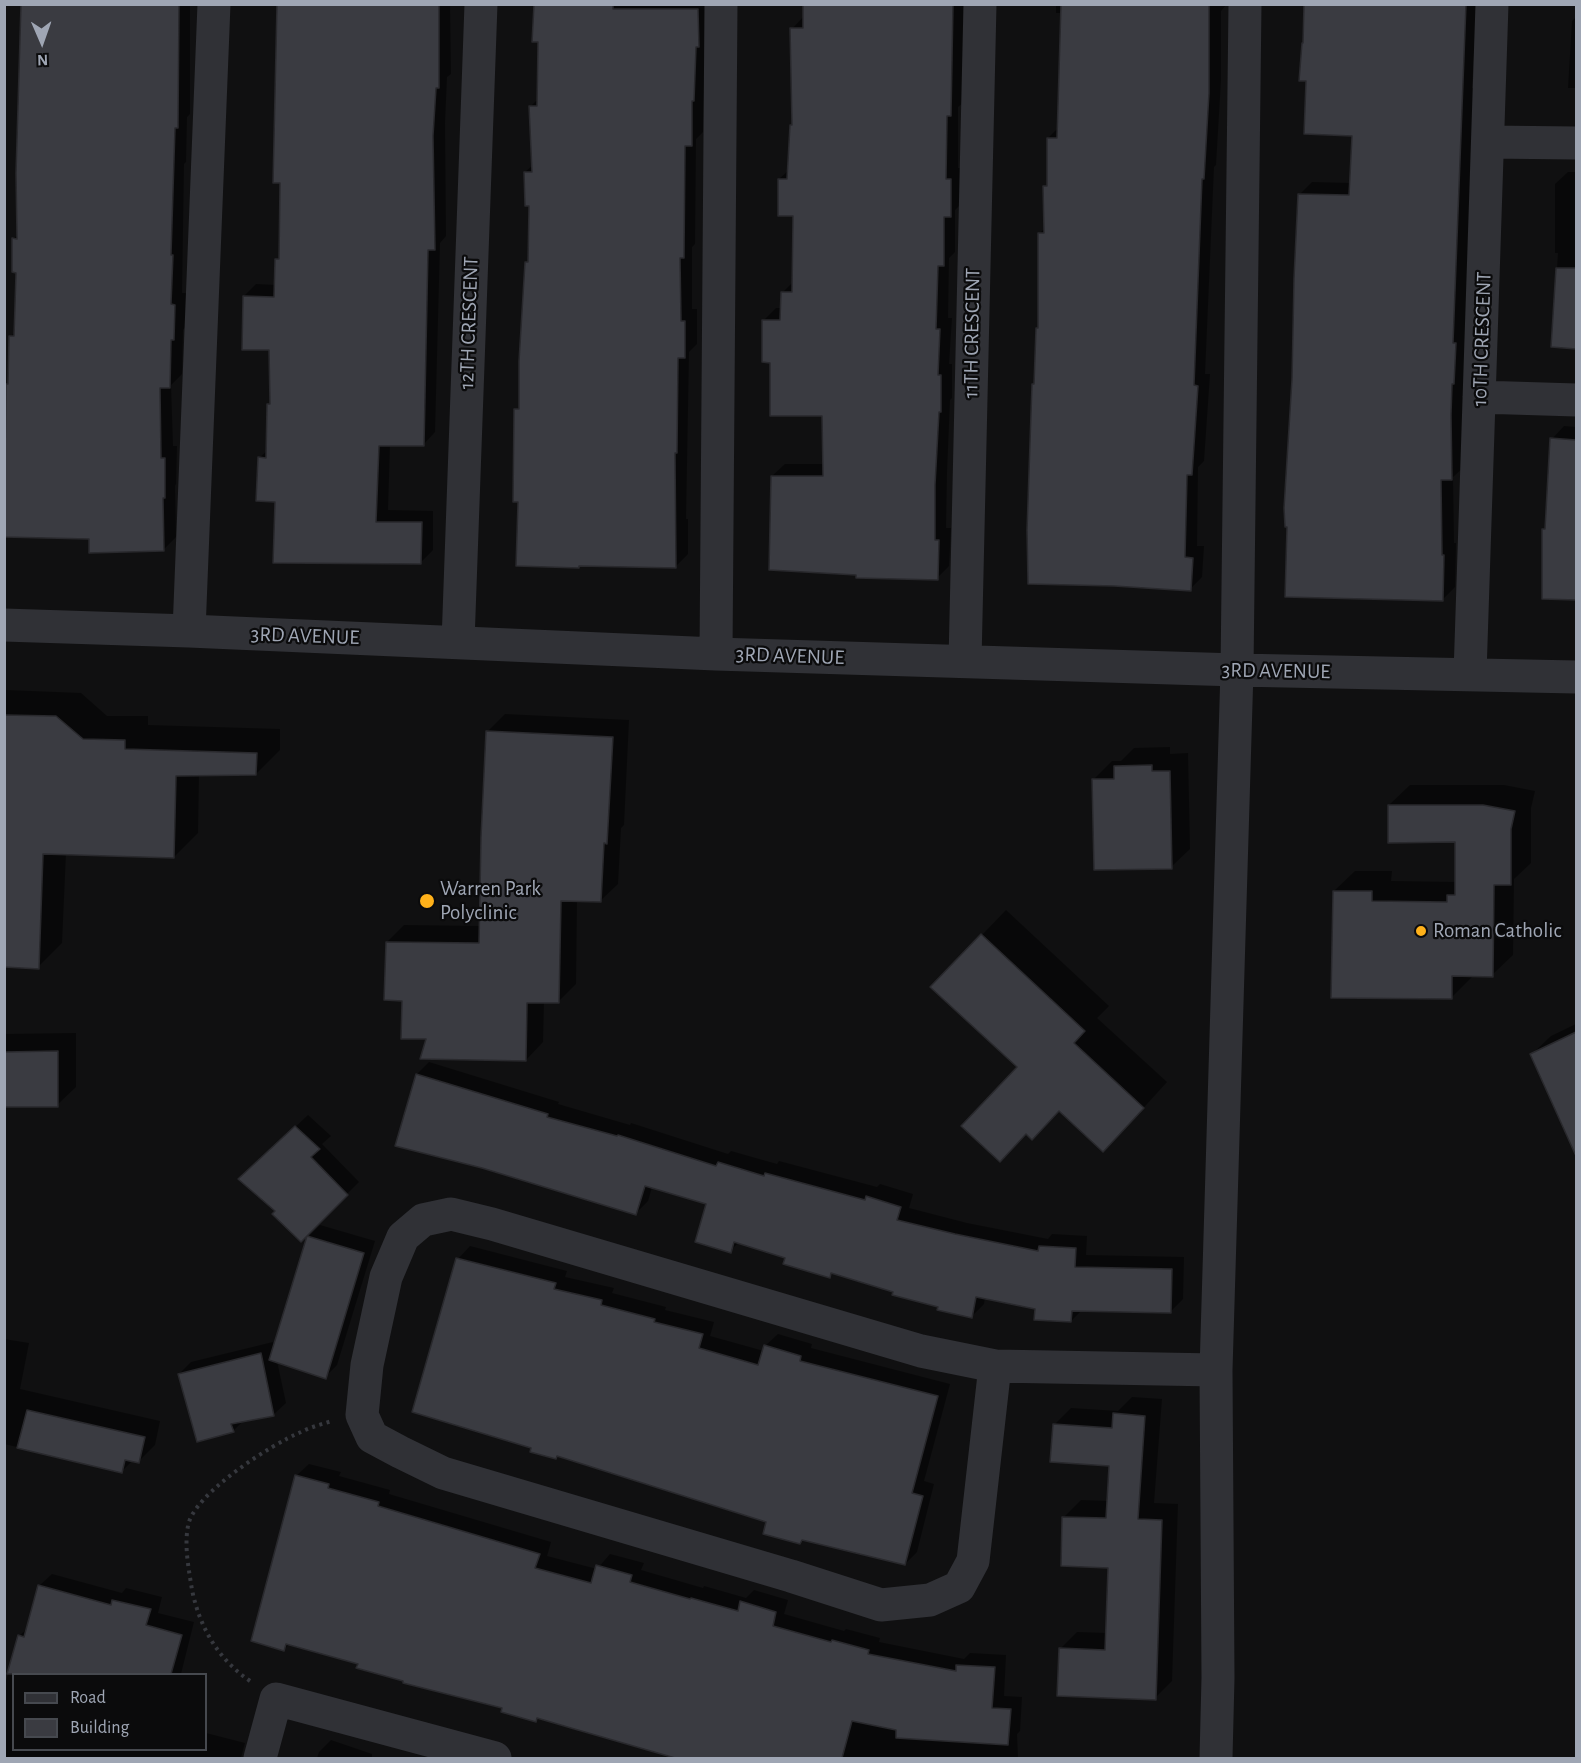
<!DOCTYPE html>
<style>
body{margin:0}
#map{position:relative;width:1581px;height:1763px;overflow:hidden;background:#101011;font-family:"Alegreya Sans",sans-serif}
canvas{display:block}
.frame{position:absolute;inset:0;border:6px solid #9fa6b4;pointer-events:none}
.legend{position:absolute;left:12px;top:1673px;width:195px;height:78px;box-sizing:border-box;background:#0b0b0c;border:2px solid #46494f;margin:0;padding:8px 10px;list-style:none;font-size:18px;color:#9fa6b4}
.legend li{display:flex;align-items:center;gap:12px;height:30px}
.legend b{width:30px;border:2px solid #46494f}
.north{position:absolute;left:12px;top:12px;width:60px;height:60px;-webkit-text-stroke:4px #0b0b0c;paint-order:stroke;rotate:178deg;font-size:16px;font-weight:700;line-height:24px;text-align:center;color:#9fa6b4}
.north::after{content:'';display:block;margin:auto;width:21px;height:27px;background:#9fa6b4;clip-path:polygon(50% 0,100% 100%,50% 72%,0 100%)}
</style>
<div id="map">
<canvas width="1581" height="1763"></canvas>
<div class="frame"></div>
<ul class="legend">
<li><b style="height:8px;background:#303136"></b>Road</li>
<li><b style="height:16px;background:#3a3b41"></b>Building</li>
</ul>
<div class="north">N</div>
</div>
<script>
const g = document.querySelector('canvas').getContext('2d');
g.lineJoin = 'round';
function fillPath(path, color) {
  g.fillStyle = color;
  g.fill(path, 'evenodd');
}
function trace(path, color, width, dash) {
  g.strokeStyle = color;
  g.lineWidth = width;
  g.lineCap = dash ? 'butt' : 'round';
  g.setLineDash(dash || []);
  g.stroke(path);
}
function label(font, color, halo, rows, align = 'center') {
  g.font = font + ' "Alegreya Sans",sans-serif';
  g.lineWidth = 4.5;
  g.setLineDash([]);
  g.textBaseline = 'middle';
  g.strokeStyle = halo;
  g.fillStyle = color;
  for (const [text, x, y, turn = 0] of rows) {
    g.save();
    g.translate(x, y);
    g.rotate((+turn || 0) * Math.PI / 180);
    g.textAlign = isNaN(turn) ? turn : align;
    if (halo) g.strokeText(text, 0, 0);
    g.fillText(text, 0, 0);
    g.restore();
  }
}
const shadow = new Path2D(`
 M 20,4 L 190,4 L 190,114 L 187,117 L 186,162 L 184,164 L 182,293 L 187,293 L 186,326 L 183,330 L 182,374 L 171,385 L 173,446 L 177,446 L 176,484 L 175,486 L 176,537 L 163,550 L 90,538 L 4,536 L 11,336 L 16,331 L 17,271 L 13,239 L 19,234 L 22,22 L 20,22 Z
 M 278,4 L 450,4 L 451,74 L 447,77 L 445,123 L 446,236 L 440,243 L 435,432 L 423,445 L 390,444 L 388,510 L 433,511 L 433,550 L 421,562 L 276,500 L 259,458 L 268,450 L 269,404 L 271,402 L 271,349 L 244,296 L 256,284 L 276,285 L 276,260 L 280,256 L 282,181 Z
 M 535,4 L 710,4 L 706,87 L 704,90 L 703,132 L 696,139 L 695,244 L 692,247 L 692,309 L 697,309 L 697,344 L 689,352 L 686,519 L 688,519 L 688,554 L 676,566 L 580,565 L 578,567 L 519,501 L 516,410 L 521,405 L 527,263 L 529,260 L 530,204 L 525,172 L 533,165 L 530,107 L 539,98 L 540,40 Z
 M 804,4 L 964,4 L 963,103 L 958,107 L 958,168 L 963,168 L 962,203 L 955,210 L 955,252 L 949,258 L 948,318 L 952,318 L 949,364 L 952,364 L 952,398 L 950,400 L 947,472 L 946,528 L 951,528 L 949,566 L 937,578 L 772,476 L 785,464 L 824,464 L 823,414 L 771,361 L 764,320 L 776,308 L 782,308 L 783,292 L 794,281 L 794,214 L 779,179 L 789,170 L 791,125 L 794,123 L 792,29 L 804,16 Z
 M 1056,4 L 1227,4 L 1221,11 L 1221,80 L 1216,165 L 1214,167 L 1205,374 L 1210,374 L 1204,461 L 1198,467 L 1197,546 L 1204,546 L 1202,577 L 1190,589 L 1037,328 L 1040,326 L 1040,233 L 1045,228 L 1045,187 L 1049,183 L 1048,138 L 1058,128 L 1062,13 L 1056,13 Z
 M 1306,4 L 1477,4 L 1472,88 L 1474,88 L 1464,467 L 1453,477 L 1454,543 L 1456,543 L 1455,587 L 1442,600 L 1294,379 L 1300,194 L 1312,182 L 1351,183 L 1353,135 L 1308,80 Z
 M 1576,17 L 1576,88 L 1568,88 L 1572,21 Z
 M 1568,172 L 1576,172 L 1576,346 L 1552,346 L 1558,253 L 1555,253 L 1555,184 Z
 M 1564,426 L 1576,427 L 1576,598 L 1543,597 L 1544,530 L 1547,527 L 1552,439 Z
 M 6,690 L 81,693 L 107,716 L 148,716 L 148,725 L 280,729 L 280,750 L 256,774 L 199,774 L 198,833 L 174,857 L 66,853 L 62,943 L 38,967 L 4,966 L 4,692 Z
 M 505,714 L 629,720 L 624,825 L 621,828 L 618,884 L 600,901 L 577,900 L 576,984 L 558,1002 L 544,1001 L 543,1042 L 526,1060 L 428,1038 L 403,999 L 387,942 L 404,925 L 481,926 L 488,731 Z
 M 1170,747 L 1170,754 L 1188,753 L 1190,849 L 1171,867 L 1093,780 L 1112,761 L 1121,761 L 1134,748 Z
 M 1410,785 L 1504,785 L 1535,791 L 1531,808 L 1531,863 L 1514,879 L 1513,955 L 1492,975 L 1472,975 L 1472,977 L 1451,998 L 1334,891 L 1355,871 L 1392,871 L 1391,881 L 1457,882 L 1456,841 L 1389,805 Z
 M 1006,910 L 1109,1006 L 1097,1018 L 1167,1082 L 1127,1126 L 1019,1067 L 982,935 Z
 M 1576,1024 L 1576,1145 L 1574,1146 L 1532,1054 L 1551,1036 Z
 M 76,1033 L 76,1087 L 57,1105 L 4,1106 L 4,1034 Z
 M 429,1062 L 559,1102 L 558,1104 L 630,1125 L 631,1123 L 728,1154 L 731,1151 L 777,1164 L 779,1161 L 877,1187 L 880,1184 L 913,1194 L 909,1208 L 967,1223 L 1048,1239 L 1052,1234 L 1087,1236 L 1086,1255 L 1184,1257 L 1183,1299 L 1171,1311 L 1082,1310 L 1071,1321 L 1036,1308 L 985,1297 L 984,1304 L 972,1316 L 833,1272 L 829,1276 L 786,1257 L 739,1242 L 730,1251 L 708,1203 L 652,1187 L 648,1201 L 636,1213 L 417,1074 Z
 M 308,1115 L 331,1136 L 322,1144 L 359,1182 L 301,1240 L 277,1211 L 253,1167 Z
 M 320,1225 L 375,1241 L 337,1365 L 325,1377 L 277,1361 L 286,1403 L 273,1415 L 243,1421 L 233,1431 L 179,1374 L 191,1362 L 273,1342 L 274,1348 L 308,1237 Z
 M 470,1246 L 567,1271 L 565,1277 L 614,1288 L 612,1293 L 666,1307 L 665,1310 L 714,1322 L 710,1336 L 764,1351 L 765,1346 L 778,1334 L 812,1344 L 811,1348 L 950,1384 L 924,1481 L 934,1484 L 917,1552 L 905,1564 L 804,1539 L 800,1542 L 768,1521 L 533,1447 L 458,1259 Z
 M 4,1339 L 29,1343 L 20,1389 L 160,1421 L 155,1445 L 138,1462 L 133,1460 L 122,1471 L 4,1444 Z
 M 1132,1397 L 1162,1399 L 1154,1503 L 1178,1504 L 1172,1681 L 1155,1698 L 1060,1649 L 1077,1632 L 1107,1633 L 1110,1566 L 1064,1517 L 1081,1500 L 1109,1501 L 1111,1465 L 1054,1425 L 1071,1408 L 1118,1411 Z
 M 309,1464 L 341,1472 L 339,1476 L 390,1490 L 389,1494 L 551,1542 L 547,1556 L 597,1569 L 610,1554 L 644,1563 L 641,1570 L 703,1588 L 704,1586 L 746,1598 L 754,1590 L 788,1600 L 784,1614 L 844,1631 L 846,1629 L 880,1638 L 879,1642 L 964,1659 L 970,1653 L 1006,1655 L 1004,1696 L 1022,1697 L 1020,1731 L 1017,1734 L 1018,1758 L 680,1758 L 539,1717 L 536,1720 L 504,1707 L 404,1682 L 405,1680 L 359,1663 L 290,1643 L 284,1650 L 296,1476 Z
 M 52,1574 L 122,1593 L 126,1588 L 162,1597 L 158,1613 L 194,1622 L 181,1674 L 14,1674 L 14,1750 L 206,1750 L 206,1733 L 245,1743 L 241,1758 L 4,1758 L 4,1688 L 19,1636 L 29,1627 L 39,1586 Z
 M 331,1740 L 372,1754 L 372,1757 L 378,1758 L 317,1758 L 319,1752 Z`);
const building = new Path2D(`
 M 21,4 L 179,4 L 178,128 L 175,128 L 171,255 L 173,255 L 171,304 L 175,305 L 174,340 L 171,340 L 170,388 L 160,388 L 161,458 L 165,458 L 165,498 L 163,498 L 164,551 L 89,553 L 89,539 L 4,537 L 6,384 L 8,384 L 9,336 L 14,336 L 16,273 L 12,272 L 12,238 L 17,239 L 16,173 Z
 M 277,4 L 439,4 L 439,88 L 436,88 L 433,136 L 435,250 L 428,250 L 424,446 L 379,446 L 376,522 L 422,522 L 421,564 L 273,563 L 275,502 L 256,501 L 258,457 L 266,458 L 267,404 L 270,404 L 269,350 L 242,350 L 243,296 L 274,297 L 275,259 L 279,259 L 280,183 L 273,183 Z
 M 534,4 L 613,5 L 613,9 L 698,9 L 699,47 L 696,47 L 694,101 L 692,101 L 692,146 L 685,146 L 684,258 L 680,258 L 681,321 L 685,321 L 685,358 L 678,358 L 677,453 L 675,453 L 676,568 L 579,566 L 579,568 L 516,566 L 518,502 L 513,502 L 514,409 L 519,409 L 519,361 L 525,262 L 528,262 L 529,206 L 525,206 L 524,172 L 532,172 L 529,106 L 537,106 L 538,42 L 532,42 Z
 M 803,4 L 953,4 L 951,116 L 947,116 L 946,179 L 951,179 L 951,217 L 944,217 L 944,266 L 938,266 L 936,329 L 940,329 L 938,375 L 941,375 L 941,412 L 939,412 L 935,485 L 935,540 L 939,540 L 938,580 L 856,578 L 856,575 L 769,570 L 771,476 L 823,476 L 822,416 L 770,416 L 770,363 L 762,362 L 762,320 L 780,320 L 781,292 L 792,292 L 793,216 L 778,216 L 778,179 L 787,179 L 790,125 L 792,125 L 790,28 L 803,28 Z
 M 1061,4 L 1209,4 L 1209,93 L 1204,179 L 1202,179 L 1194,385 L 1198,386 L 1192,475 L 1187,475 L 1185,557 L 1193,558 L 1191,591 L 1114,586 L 1028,584 L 1027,530 L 1032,384 L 1034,384 L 1036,328 L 1038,328 L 1038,233 L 1044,233 L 1043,186 L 1047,186 L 1047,138 L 1057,138 Z
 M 1304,4 L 1466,4 L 1453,343 L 1456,343 L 1454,384 L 1452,384 L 1451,415 L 1452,480 L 1441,480 L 1442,555 L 1444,555 L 1443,601 L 1285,597 L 1287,527 L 1285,527 L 1284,508 L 1292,379 L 1294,278 L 1298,194 L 1349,195 L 1352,136 L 1304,134 L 1306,81 L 1299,81 L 1302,43 L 1303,43 Z
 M 1556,268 L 1576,268 L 1576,349 L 1551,347 Z
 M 1550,438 L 1576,440 L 1576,600 L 1542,599 L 1542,529 L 1545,529 Z
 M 4,715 L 56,716 L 83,739 L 125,740 L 125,749 L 257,753 L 256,775 L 176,776 L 174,858 L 43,854 L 39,969 L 4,967 Z
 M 486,731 L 613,737 L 607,844 L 604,843 L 601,902 L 561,901 L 559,1003 L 527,1003 L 526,1061 L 420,1059 L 426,1039 L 401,1039 L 402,1001 L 384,1000 L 386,942 L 479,943 L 481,837 Z
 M 1152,765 L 1152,771 L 1170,771 L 1172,869 L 1094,870 L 1092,779 L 1114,779 L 1114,766 Z
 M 1388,805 L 1483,805 L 1515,811 L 1511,829 L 1511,885 L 1494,885 L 1493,977 L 1452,976 L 1452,999 L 1331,998 L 1333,891 L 1372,891 L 1372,901 L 1447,902 L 1447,895 L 1455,895 L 1455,842 L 1388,843 Z
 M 981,934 L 1085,1031 L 1074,1043 L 1144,1108 L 1103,1152 L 1059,1111 L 1032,1140 L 1026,1134 L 1000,1162 L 961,1126 L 1017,1067 L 930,987 Z
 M 1576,1032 L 1576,1156 L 1530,1054 Z
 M 58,1051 L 58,1107 L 4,1107 L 4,1052 Z
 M 416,1074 L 548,1114 L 547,1117 L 617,1136 L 618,1135 L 716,1166 L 718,1162 L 764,1176 L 765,1173 L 865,1200 L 866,1196 L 901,1207 L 897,1220 L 955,1234 L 1038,1251 L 1039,1246 L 1076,1248 L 1075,1267 L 1172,1269 L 1171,1313 L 1072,1311 L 1071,1322 L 1034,1320 L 1035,1309 L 976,1297 L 972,1318 L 937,1310 L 938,1307 L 892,1295 L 893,1292 L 831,1273 L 830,1278 L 783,1264 L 785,1258 L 734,1242 L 731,1253 L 695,1242 L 706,1204 L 645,1186 L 636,1215 L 482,1168 L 395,1146 Z
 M 295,1126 L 320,1149 L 311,1157 L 348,1195 L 301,1242 L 272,1214 L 275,1211 L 238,1179 Z
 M 307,1236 L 364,1253 L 326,1379 L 269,1360 Z
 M 456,1258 L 556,1283 L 554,1289 L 602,1300 L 601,1305 L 655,1319 L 654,1322 L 703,1334 L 699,1348 L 758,1365 L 764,1345 L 801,1356 L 800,1361 L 938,1396 L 912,1493 L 923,1496 L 905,1565 L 802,1540 L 800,1544 L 763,1534 L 766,1522 L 557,1456 L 556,1459 L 530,1452 L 531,1448 L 412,1412 Z
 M 261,1353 L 274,1416 L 231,1424 L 234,1432 L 197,1442 L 178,1374 Z
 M 27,1410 L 145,1437 L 139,1463 L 125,1460 L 122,1473 L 17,1448 Z
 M 1113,1413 L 1145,1416 L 1138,1519 L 1162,1520 L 1156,1700 L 1057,1696 L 1059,1648 L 1105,1650 L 1108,1568 L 1061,1566 L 1062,1517 L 1106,1518 L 1109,1466 L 1050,1462 L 1053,1424 L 1112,1428 Z
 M 295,1475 L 329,1484 L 328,1488 L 379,1502 L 378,1506 L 540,1554 L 535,1568 L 591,1583 L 596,1565 L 632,1575 L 630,1582 L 690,1599 L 691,1598 L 738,1611 L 740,1601 L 776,1612 L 773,1626 L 831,1642 L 832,1640 L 869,1650 L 868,1654 L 956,1671 L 956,1665 L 995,1667 L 992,1708 L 1011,1709 L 1008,1745 L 896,1738 L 896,1730 L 852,1721 L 842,1758 L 675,1758 L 571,1728 L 537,1718 L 536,1722 L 501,1712 L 502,1708 L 403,1683 L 403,1681 L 356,1668 L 358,1664 L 286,1644 L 284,1651 L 251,1641 Z
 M 38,1585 L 111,1605 L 112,1600 L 151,1609 L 146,1625 L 182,1635 L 171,1674 L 7,1674 L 18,1635 L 24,1637 Z`);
const path = new Path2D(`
 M 250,1681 C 218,1659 200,1628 192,1590 C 189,1570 184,1547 188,1526 C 193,1494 272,1444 301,1432 C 311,1427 322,1424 332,1421`);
const minor = new Path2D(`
 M 1489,142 L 1576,143
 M 1479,397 L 1576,400
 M 4,625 L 189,631 L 716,654 L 1237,670 L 1576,677
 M 189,631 L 214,4
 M 458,642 L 481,4
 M 716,654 L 721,4
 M 965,661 L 980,4
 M 1470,674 L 1492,4
 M 995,1366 L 973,1561 L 959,1587 L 930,1600 L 881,1605 L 791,1576 L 443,1473 L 400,1452 L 372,1437 L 362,1415 L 367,1365 L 386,1277 L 403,1237 L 423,1220 L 451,1214 L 492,1224 L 921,1351 L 995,1366 L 1216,1370
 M 260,1758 L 276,1699 L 495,1758
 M 1216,1758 L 1218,1678 L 1216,1370 L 1237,670 L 1245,4`);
const markers = [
 [427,901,8,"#ffb11a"],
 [1421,931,6,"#ffb11a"]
];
const streetNames = [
 ["12TH CRESCENT",469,323,-88],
 ["11TH CRESCENT",972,333,-89],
 ["10TH CRESCENT",1482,339,-88],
 ["3RD AVENUE",305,636,2],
 ["3RD AVENUE",790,656,2],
 ["3RD AVENUE",1276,671,1]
];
const poiNames = [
 ["Warren Park",440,889],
 ["Polyclinic",440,913],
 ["Roman Catholic",1433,931]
];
fillPath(shadow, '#0007');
fillPath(building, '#3a3b41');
trace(building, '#29292d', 1.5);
trace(path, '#36383e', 4, [3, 4.5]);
trace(minor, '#303136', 33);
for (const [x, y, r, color] of markers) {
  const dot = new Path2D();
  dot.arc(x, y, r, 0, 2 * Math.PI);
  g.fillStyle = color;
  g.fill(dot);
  trace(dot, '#0b0b0c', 2);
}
label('21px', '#9fa6b4', '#0b0b0c', streetNames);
label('21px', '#9fa6b4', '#0b0b0c', poiNames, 'left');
</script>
